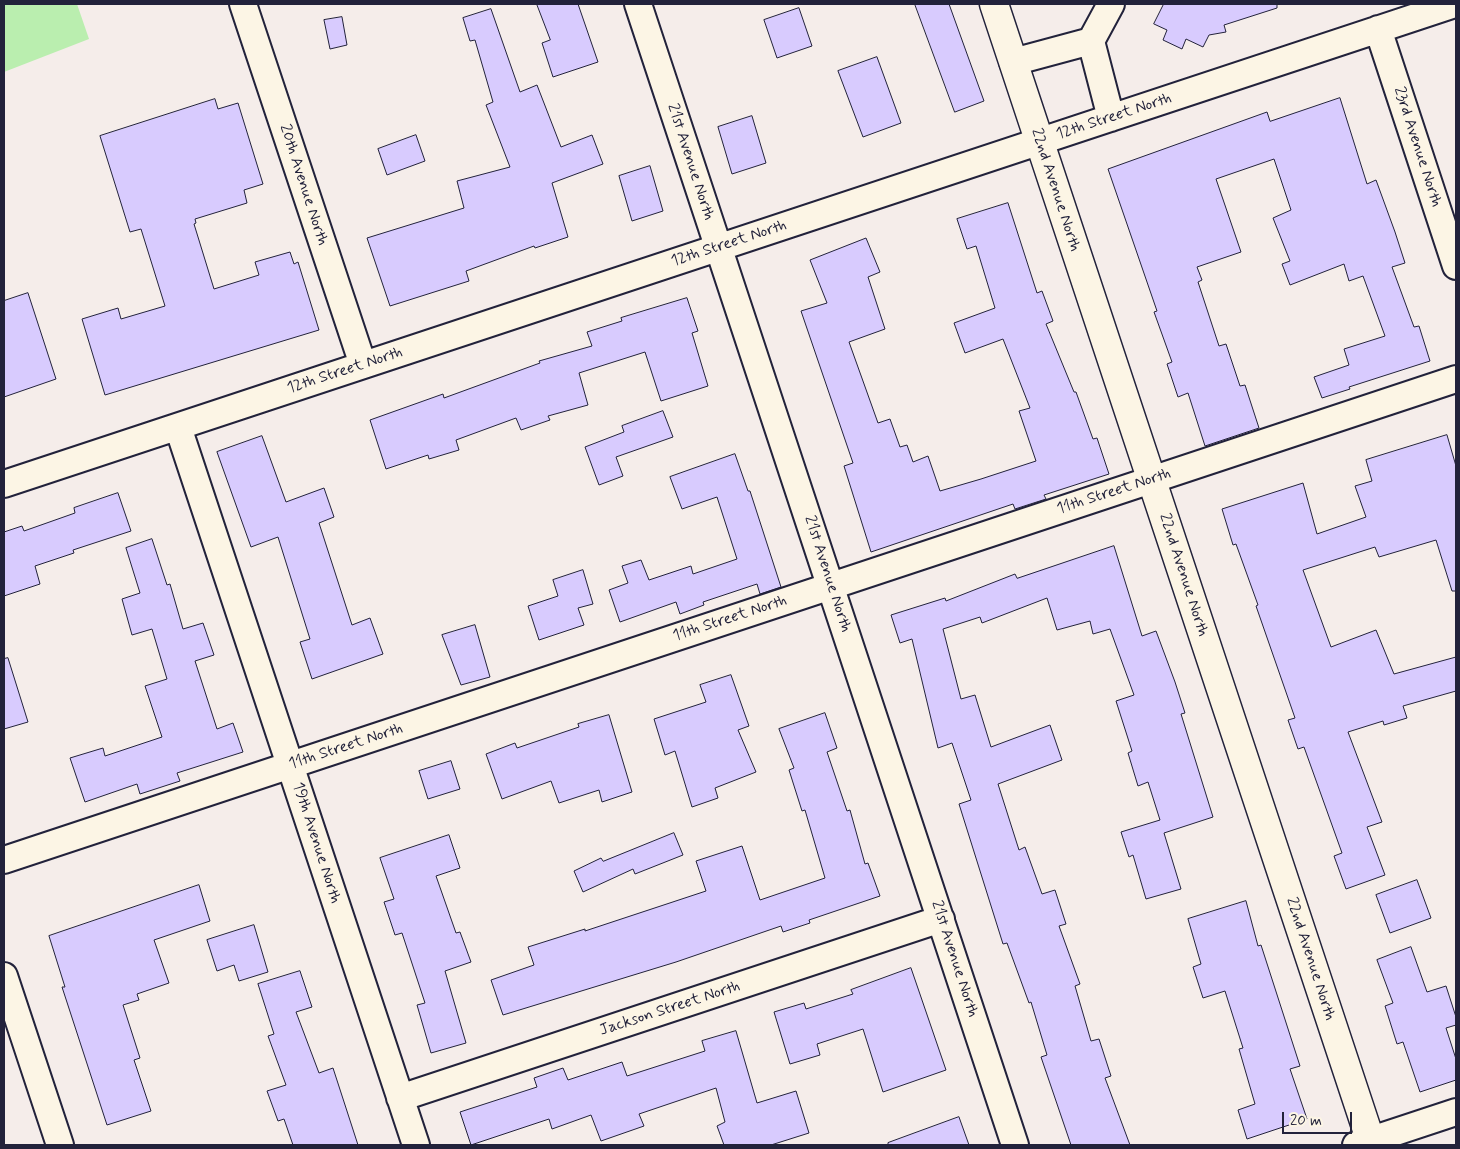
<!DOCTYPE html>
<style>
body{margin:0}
#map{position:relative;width:1460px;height:1149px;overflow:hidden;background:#f5edea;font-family:Mynerve,sans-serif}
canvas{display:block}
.frame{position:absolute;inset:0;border:5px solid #22223b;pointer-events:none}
.scale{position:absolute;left:1282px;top:1112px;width:70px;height:22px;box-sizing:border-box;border:2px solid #22223b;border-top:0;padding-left:6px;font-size:15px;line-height:18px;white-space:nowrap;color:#22223b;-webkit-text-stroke:4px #fcf5e5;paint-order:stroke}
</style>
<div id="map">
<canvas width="1460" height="1149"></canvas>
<div class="frame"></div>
<div class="scale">20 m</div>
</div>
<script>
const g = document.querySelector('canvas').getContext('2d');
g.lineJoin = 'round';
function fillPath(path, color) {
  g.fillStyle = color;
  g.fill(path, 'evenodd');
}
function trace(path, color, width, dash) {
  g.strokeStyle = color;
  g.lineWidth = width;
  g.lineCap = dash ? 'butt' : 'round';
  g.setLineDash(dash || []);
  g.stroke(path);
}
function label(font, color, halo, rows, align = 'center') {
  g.font = font + ' Mynerve,sans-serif';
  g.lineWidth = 4.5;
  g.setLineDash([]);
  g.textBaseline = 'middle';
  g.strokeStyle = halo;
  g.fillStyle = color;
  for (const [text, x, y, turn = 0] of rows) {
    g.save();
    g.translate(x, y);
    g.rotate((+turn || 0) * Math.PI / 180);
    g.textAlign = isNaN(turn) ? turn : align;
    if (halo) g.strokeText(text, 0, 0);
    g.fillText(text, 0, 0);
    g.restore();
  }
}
const green = new Path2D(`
 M 4,4 L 77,4 L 89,39 L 4,72 Z`);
const building = new Path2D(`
 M 537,4 L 578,4 L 598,62 L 553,77 L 542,43 L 550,40 Z
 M 915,4 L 949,4 L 984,101 L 955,112 Z
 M 1164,4 L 1277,4 L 1277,8 L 1224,25 L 1226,32 L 1209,35 L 1203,47 L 1186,39 L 1182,49 L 1163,40 L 1167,30 L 1154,24 Z
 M 799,8 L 812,46 L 777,58 L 764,20 Z
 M 491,9 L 520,92 L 537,85 L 561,147 L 592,135 L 603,164 L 552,183 L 568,237 L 535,248 L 534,246 L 466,271 L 469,281 L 390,306 L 367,238 L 464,208 L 457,181 L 510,167 L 486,105 L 493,102 L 475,40 L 470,41 L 463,18 Z
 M 342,17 L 347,45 L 330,49 L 324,20 Z
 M 877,57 L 901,123 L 863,137 L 838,71 Z
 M 1340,98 L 1367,184 L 1376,180 L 1395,232 L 1405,263 L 1392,267 L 1414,327 L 1419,326 L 1430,361 L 1349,387 L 1350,389 L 1322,398 L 1314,377 L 1349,365 L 1344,349 L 1385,336 L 1363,276 L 1349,281 L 1344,264 L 1290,285 L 1282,264 L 1290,261 L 1273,218 L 1291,210 L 1274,159 L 1216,179 L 1241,252 L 1197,267 L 1202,280 L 1198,282 L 1219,346 L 1226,344 L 1240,386 L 1245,385 L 1259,428 L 1205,446 L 1188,393 L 1178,397 L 1167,364 L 1172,362 L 1154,312 L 1157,311 L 1108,169 L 1267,112 L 1270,121 Z
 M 215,99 L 218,109 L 238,103 L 263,184 L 244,190 L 247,203 L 195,219 L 196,223 L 194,224 L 214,289 L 259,275 L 255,262 L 290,252 L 294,264 L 298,262 L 319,330 L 105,395 L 82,319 L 118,308 L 121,319 L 165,306 L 141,229 L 130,232 L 100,136 Z
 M 752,116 L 766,163 L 732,174 L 718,127 Z
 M 416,135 L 425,161 L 387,175 L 378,149 Z
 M 650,166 L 663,211 L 632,221 L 619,176 Z
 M 1008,203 L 1037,293 L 1042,291 L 1053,321 L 1046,324 L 1074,392 L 1076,392 L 1093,439 L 1097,438 L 1109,474 L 1044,495 L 1046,499 L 1015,509 L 1013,504 L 871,552 L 844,466 L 853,463 L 801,311 L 827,303 L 810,260 L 866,238 L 880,272 L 868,277 L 885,329 L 849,342 L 878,423 L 890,419 L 900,447 L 907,445 L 913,462 L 928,456 L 940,491 L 981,479 L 1036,461 L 1019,411 L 1030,408 L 1003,339 L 965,353 L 954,323 L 995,308 L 976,246 L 967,249 L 957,219 Z
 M 28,293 L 56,379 L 4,397 L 4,301 Z
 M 687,298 L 698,331 L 692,333 L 708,386 L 661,401 L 645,352 L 579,373 L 588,405 L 548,416 L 550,420 L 521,430 L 516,418 L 456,440 L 459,450 L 429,459 L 428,455 L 386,469 L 370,420 L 443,394 L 444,398 L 540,363 L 539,361 L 592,346 L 587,332 L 622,321 L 621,318 Z
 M 663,411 L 673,437 L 616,457 L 623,476 L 599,485 L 585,447 L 624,432 L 622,426 Z
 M 1447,435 L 1456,466 L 1456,591 L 1452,591 L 1436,540 L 1379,557 L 1375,547 L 1303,570 L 1331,647 L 1376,630 L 1394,674 L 1456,657 L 1456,691 L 1403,706 L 1407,718 L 1384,725 L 1383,721 L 1348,732 L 1382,822 L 1367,827 L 1385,875 L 1346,889 L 1334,856 L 1342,853 L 1304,747 L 1298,749 L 1288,720 L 1295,718 L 1256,606 L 1258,605 L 1236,544 L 1233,545 L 1222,509 L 1303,483 L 1317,534 L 1366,517 L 1355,486 L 1372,481 L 1366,460 Z
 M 262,436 L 286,502 L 324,488 L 334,517 L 319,523 L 352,625 L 370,618 L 383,654 L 312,679 L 300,642 L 310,639 L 278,537 L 251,547 L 217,452 Z
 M 735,454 L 748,491 L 750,491 L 781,587 L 760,594 L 757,584 L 703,602 L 704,605 L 680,614 L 676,602 L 620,622 L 609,590 L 628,583 L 622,566 L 641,560 L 649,580 L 691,566 L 693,574 L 737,559 L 717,497 L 682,509 L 670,477 Z
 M 118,493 L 131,531 L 73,550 L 74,553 L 35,566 L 40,584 L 4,596 L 4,532 L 22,526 L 24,531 L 75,513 L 74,508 Z
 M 152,539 L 167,585 L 170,584 L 183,629 L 203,623 L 214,655 L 195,661 L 217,729 L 233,723 L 243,752 L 177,773 L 180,781 L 140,794 L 137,784 L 85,802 L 70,758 L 103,748 L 105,756 L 162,737 L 145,686 L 167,679 L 152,629 L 132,635 L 122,599 L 140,593 L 126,548 Z
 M 1114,546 L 1142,636 L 1156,631 L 1175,682 L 1185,713 L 1181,714 L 1213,817 L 1164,833 L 1181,889 L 1146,899 L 1133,855 L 1129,857 L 1121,832 L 1160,820 L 1148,782 L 1138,786 L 1128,753 L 1132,751 L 1116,701 L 1134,695 L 1110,629 L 1093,634 L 1090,621 L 1057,630 L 1047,598 L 982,623 L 980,617 L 943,629 L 961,699 L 975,695 L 991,747 L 1050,725 L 1062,760 L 998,784 L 1019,850 L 1025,847 L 1042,894 L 1055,890 L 1066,924 L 1059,926 L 1080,984 L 1075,986 L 1091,1041 L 1099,1039 L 1111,1076 L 1105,1078 L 1130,1145 L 1071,1145 L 1041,1057 L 1047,1055 L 1031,1002 L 1029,1003 L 1007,943 L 1003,944 L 959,804 L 971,800 L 952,743 L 938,748 L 912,639 L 900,643 L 891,615 L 945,598 L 946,601 L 1015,574 L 1017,578 Z
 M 583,570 L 593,604 L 578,608 L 584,625 L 539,640 L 528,606 L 558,596 L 553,580 Z
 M 475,625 L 490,677 L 461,685 L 442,635 Z
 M 8,658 L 28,722 L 4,729 L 4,659 Z
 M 731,675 L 749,726 L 738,730 L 756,772 L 715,788 L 718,798 L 692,807 L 675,751 L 665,755 L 654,719 L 706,702 L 700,685 Z
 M 825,713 L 837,748 L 827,752 L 847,811 L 850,810 L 865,864 L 868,863 L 880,896 L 809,920 L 810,923 L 783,932 L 781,926 L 676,962 L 503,1015 L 491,980 L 534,965 L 528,947 L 585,929 L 585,931 L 706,891 L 696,861 L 742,846 L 760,900 L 825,878 L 805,810 L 802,811 L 789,770 L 794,768 L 779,729 Z
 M 609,715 L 632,792 L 602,802 L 599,790 L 559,803 L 551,781 L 502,799 L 486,754 L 515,743 L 517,748 L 579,727 L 578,724 Z
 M 451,761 L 460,789 L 428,799 L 419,771 Z
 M 674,833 L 683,855 L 635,874 L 633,869 L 583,892 L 574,871 L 601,858 L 603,861 Z
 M 449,835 L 460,868 L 436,876 L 456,933 L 460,932 L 471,962 L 445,971 L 466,1043 L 431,1053 L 417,1005 L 425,1003 L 402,933 L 395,935 L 384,902 L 394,899 L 380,858 Z
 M 1417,880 L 1431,918 L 1390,933 L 1376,895 Z
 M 199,885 L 210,921 L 154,940 L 169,983 L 137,994 L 139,1000 L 123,1005 L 140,1058 L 134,1060 L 151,1111 L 107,1125 L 62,987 L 65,987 L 49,936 Z
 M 1246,901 L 1258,946 L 1261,945 L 1300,1066 L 1290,1069 L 1307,1119 L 1247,1139 L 1238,1110 L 1255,1104 L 1239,1049 L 1243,1048 L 1225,991 L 1203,998 L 1193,967 L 1201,964 L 1188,919 Z
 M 254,925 L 268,972 L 239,981 L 234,965 L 217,971 L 207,940 Z
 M 1411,947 L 1427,992 L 1446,986 L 1456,1017 L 1456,1025 L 1446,1028 L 1456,1059 L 1456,1080 L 1420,1092 L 1403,1042 L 1397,1044 L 1385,1006 L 1393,1003 L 1377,960 Z
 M 911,968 L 946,1070 L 883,1092 L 863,1029 L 817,1044 L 820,1055 L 790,1064 L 774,1012 L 804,1003 L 806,1009 L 853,994 L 851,990 Z
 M 300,971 L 312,1007 L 296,1012 L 319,1073 L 333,1068 L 358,1145 L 293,1145 L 284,1119 L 278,1121 L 267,1091 L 286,1085 L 268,1036 L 274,1034 L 258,984 Z
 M 736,1031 L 757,1103 L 796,1091 L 809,1133 L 771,1145 L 724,1145 L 717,1126 L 725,1122 L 716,1088 L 639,1114 L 644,1126 L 601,1141 L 591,1115 L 552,1129 L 549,1119 L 471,1145 L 460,1112 L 537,1087 L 534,1078 L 563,1068 L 568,1080 L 622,1062 L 627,1076 L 705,1051 L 702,1041 Z
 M 959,1117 L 969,1145 L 888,1145 L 888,1143 Z`);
const minor = new Path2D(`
 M 243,4 L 363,365
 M 638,4 L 1015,1145
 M 1378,29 L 1456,266
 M 1091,41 L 1111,4
 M 1013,62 L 1091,41 L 1111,118
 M 178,427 L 416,1145
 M 4,484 L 1455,4
 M 4,860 L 1456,379
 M 4,976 L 60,1145
 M 400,1098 L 941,919
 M 1356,1145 L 1456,1112`);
const secondary = new Path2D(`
 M 994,4 L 1372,1145`);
const streetNames = [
 ["12th Street North",1114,117,-18],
 ["23rd Avenue North",1417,147,72],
 ["21st Avenue North",690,162,72],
 ["20th Avenue North",303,185,72],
 ["22nd Avenue North",1055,190,72],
 ["12th Street North",729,244,-18],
 ["12th Street North",345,371,-18],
 ["11th Street North",1114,492,-18],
 ["21st Avenue North",827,574,72],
 ["22nd Avenue North",1183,575,72],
 ["11th Street North",730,619,-18],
 ["11th Street North",346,747,-18],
 ["19th Avenue North",316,843,72],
 ["21st Avenue North",954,959,72],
 ["22nd Avenue North",1310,959,72],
 ["Jackson Street North",670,1009,-18]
];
fillPath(green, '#baeeaf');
fillPath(building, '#d8cbfe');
trace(building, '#22223b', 1);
trace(minor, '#22223b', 30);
trace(secondary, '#22223b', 31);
trace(minor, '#fcf5e5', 26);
trace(secondary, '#fcf5e5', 28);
label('16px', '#22223b', '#fcf5e5', streetNames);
</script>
